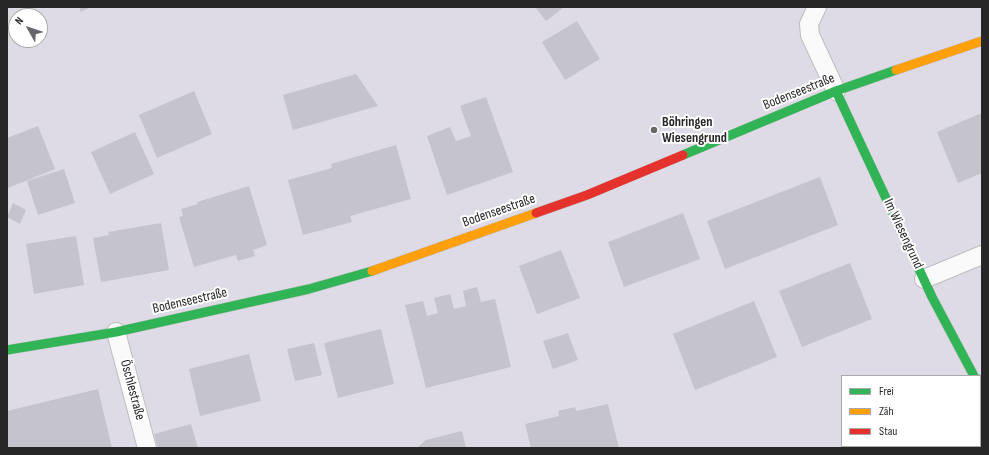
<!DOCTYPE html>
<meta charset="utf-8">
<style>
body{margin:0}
#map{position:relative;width:989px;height:455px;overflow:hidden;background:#dedbe7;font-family:"Sofia Sans Condensed",sans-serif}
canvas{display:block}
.frame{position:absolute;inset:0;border:8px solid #272727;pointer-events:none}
.legend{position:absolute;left:841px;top:375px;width:140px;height:72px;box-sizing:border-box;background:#fff;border:1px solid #a9a9a9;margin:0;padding:5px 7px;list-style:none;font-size:12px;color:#272727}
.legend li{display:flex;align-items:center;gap:8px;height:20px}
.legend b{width:20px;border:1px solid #a9a9a9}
.north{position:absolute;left:8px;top:8px;width:40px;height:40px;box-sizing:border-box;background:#fff;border:1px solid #a9a9a9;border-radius:50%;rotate:309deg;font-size:11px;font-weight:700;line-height:16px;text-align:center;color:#272727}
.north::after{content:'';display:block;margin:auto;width:14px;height:18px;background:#67666a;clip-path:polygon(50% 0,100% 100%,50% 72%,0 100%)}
</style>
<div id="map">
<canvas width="989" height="455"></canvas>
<div class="frame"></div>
<ul class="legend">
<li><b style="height:5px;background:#30b455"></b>Frei</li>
<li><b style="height:5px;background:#ff9f0a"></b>Zäh</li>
<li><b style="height:5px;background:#e5322d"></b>Stau</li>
</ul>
<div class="north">N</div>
</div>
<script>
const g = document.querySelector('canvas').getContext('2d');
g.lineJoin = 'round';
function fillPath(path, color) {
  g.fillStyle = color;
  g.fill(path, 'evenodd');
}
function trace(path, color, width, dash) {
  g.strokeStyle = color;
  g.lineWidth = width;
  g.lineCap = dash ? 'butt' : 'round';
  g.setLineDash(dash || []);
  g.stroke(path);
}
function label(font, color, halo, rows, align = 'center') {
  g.font = font + ' "Sofia Sans Condensed",sans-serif';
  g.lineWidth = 4;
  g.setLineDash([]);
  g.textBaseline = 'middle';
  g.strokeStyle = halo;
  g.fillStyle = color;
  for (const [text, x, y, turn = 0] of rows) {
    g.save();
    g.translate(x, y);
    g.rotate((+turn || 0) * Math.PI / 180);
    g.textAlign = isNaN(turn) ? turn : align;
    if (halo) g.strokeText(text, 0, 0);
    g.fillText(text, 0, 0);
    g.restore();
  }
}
const building = new Path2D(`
 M 79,7 L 91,7 L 81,12 Z
 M 535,7 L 564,7 L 546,21 Z
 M 577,21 L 600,59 L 565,80 L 542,42 Z
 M 356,74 L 378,106 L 293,130 L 283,95 Z
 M 194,91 L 212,134 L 157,158 L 139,115 Z
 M 486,97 L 513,172 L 447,195 L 427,136 L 450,127 L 456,141 L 471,136 L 460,106 Z
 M 982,113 L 982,173 L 958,183 L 937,132 Z
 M 38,126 L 55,169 L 8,188 L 7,138 Z
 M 135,132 L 154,174 L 110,194 L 91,152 Z
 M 396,145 L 411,199 L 350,216 L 352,222 L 303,235 L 288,180 L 332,168 L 331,164 Z
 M 64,169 L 75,203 L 38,215 L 27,181 Z
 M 820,177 L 838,225 L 725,269 L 707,221 Z
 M 249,186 L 267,245 L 253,250 L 255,256 L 238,261 L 236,255 L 194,267 L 179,217 L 183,216 L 181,209 L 198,204 L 197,202 Z
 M 13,203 L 26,210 L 20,224 L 7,217 Z
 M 683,213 L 700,259 L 624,287 L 608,242 Z
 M 161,223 L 169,270 L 101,282 L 93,238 L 109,235 L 108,232 Z
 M 76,236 L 84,285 L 34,294 L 26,244 Z
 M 561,250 L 580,298 L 537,314 L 519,266 Z
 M 850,263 L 872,319 L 802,347 L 779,291 Z
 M 477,287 L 481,302 L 495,299 L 511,367 L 426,388 L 405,305 L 423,301 L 427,316 L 438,313 L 434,298 L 450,294 L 454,309 L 466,306 L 463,291 Z
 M 754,301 L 777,357 L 695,390 L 673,334 Z
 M 381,329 L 394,384 L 338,398 L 324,343 Z
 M 568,333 L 578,360 L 553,369 L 543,341 Z
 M 314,343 L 322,375 L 295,381 L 287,349 Z
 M 249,354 L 261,401 L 200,416 L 189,369 Z
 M 98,389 L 112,448 L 7,448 L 7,411 Z
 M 608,404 L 619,448 L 531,448 L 525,424 L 559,416 L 558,411 L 575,407 L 576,411 Z
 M 191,424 L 198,448 L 158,448 L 154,434 Z
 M 462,431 L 466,448 L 417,448 L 426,440 Z`);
const lane = new Path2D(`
 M 817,7 L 809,24 L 810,35 L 836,91
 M 924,279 L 982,255
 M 116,332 L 147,448`);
const street = new Path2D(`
 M 980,386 L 982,390`);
const fast = new Path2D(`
 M 836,91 L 932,297 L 974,376
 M 683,155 L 836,91 L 896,70
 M 7,350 L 116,332 L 309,289 L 372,271`);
const slow = new Path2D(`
 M 896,70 L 982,41
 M 372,271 L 536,213`);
const jam = new Path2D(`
 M 536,213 L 587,195 L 683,155`);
const markers = [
 [654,130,4,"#67666a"]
];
const streetNames = [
 ["Bodenseestraße",799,92,-22],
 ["Bodenseestraße",499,211,-19],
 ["Im Wiesengrund",903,234,65],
 ["Bodenseestraße",190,301,-13],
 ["Öschlestraße",132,390,75]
];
const poiNames = [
 ["Böhringen",662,122],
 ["Wiesengrund",662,138]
];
fillPath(building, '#c5c3cb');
trace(lane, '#bdbebe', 20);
trace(street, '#bdbebe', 24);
trace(fast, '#bdbebe', 10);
trace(slow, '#bdbebe', 10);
trace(jam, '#bdbebe', 10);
trace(lane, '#fafafb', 18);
trace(street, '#fafafb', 22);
trace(fast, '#30b455', 9);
trace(slow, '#ff9f0a', 9);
trace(jam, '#e5322d', 9);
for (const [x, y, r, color] of markers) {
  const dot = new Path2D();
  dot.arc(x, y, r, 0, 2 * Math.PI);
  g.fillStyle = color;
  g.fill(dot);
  trace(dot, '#fff', 1.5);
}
label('14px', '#272727', '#fff', streetNames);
label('bold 14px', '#272727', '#fff', poiNames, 'left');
</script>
